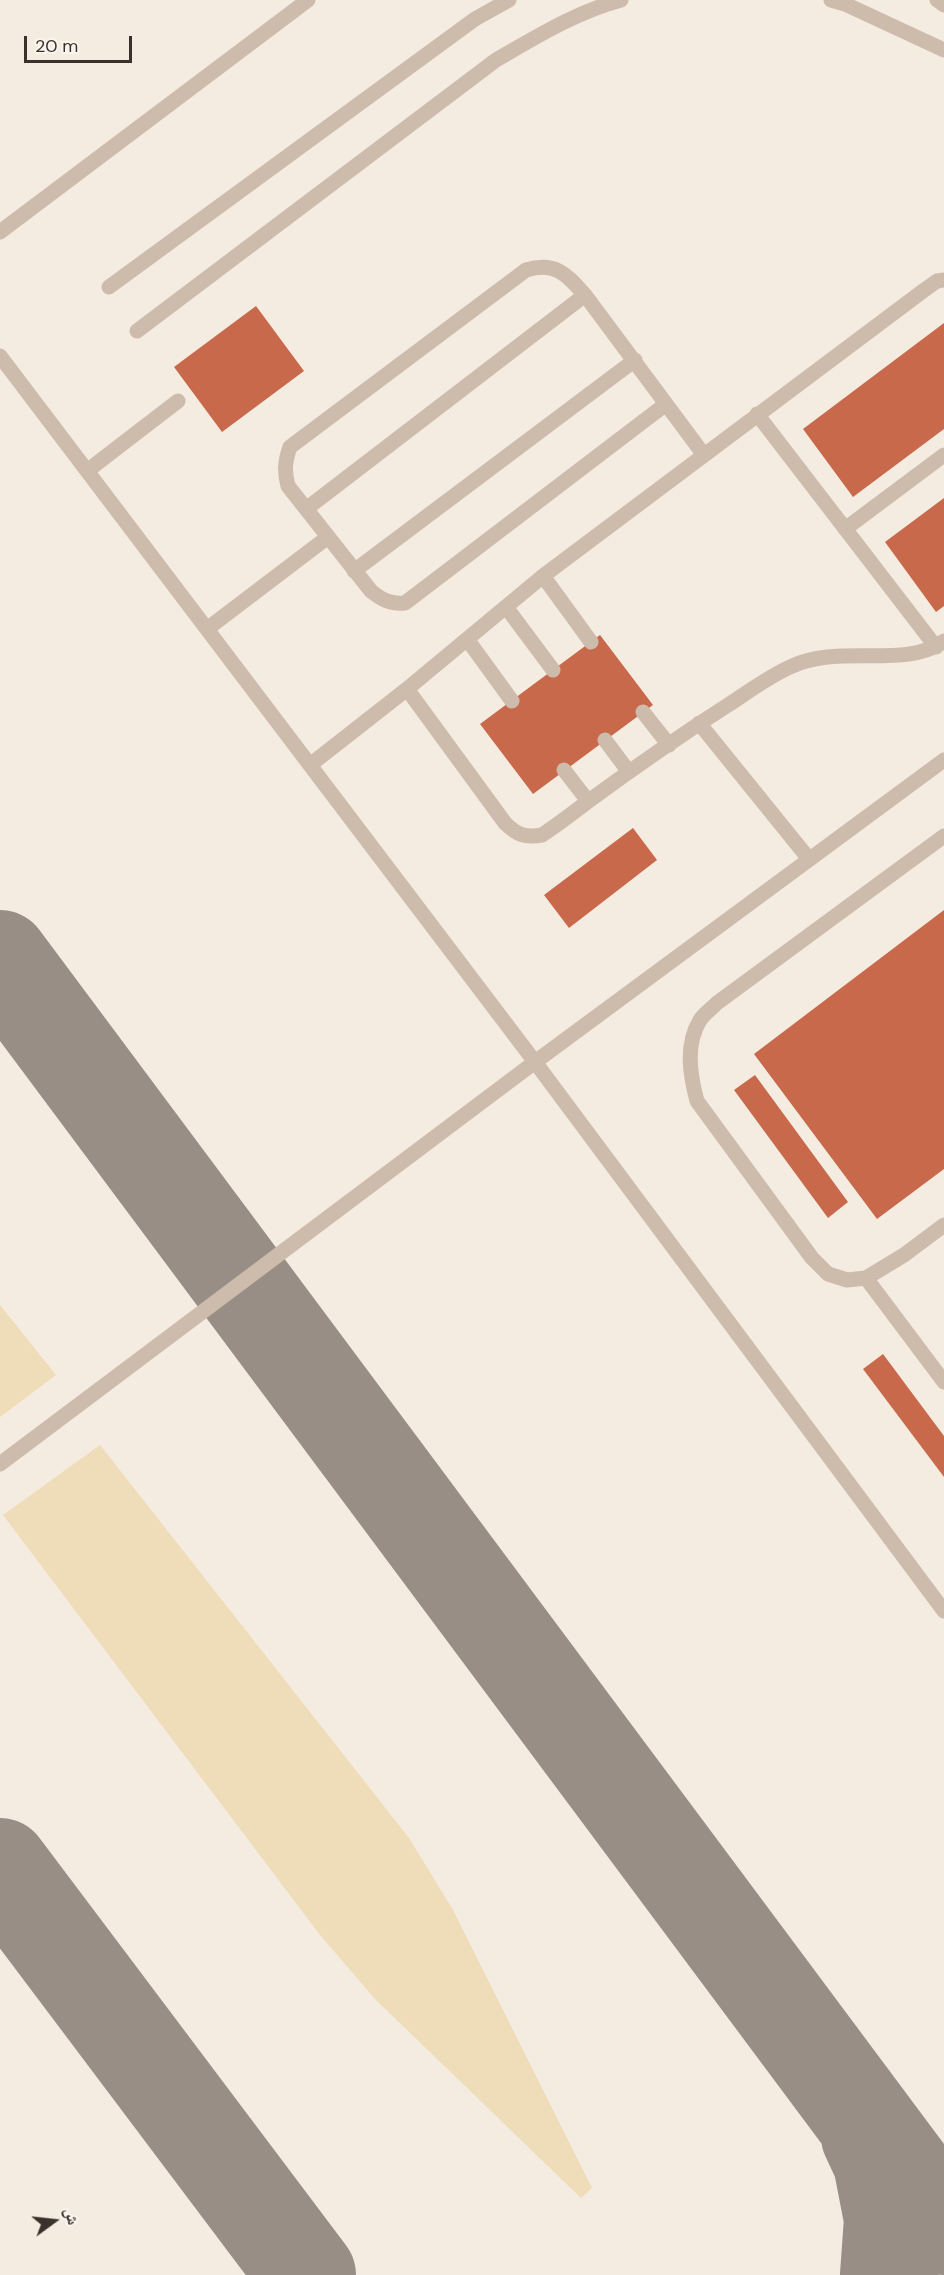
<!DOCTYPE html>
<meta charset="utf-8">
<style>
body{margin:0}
#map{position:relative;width:944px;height:2275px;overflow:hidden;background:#f4ebe1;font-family:"DM Sans","Noto Naskh Arabic",sans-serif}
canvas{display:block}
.north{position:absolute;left:24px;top:2191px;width:60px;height:60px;-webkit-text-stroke:4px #fbf5ee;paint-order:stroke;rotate:75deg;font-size:16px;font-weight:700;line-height:24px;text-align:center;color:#3b302b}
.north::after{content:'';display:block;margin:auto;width:21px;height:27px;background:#3b302b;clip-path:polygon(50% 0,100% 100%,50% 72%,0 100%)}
.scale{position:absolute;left:24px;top:36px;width:108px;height:27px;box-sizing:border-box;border:3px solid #3b302b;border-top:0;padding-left:8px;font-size:18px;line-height:21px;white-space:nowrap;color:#3b302b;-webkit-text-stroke:4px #fbf5ee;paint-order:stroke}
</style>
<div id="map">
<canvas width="944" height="2275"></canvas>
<div class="north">ش</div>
<div class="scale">20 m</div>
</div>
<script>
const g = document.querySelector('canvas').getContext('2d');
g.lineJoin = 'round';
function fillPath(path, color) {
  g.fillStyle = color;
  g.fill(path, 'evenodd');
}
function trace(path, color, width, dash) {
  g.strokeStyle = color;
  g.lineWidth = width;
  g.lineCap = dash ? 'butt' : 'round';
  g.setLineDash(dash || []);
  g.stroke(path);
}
const sand = new Path2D(`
 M 0,1305 L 56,1375 L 0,1417 Z
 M 100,1445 L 409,1838 L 453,1910 L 592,2188 L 581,2198 L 375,1999 L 320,1935 L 3,1515 Z`);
const taxiway = new Path2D(`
 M 0,959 L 944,2226
 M 0,1867 L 307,2275
 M 870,2136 L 882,2162 L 893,2219 L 889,2275`);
const building = new Path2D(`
 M 256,306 L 304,371 L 222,432 L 174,367 Z
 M 944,323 L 944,429 L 853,497 L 803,429 Z
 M 944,498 L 944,606 L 936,612 L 885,542 Z
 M 600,635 L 653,705 L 533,794 L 480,724 Z
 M 633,828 L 657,860 L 569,928 L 544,895 Z
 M 944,910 L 944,1169 L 877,1219 L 754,1054 Z
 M 755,1075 L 848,1202 L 828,1218 L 734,1090 Z
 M 883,1354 L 944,1436 L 944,1477 L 863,1369 Z`);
const lane = new Path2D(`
 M 831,0 L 845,4 L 944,50
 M 937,0 L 944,5
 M 0,232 L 308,0
 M 109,287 L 475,19 L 509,0
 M 137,331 L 496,60 C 536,37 576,12 621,0
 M 0,356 L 535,1062 L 944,1611
 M 666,404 L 405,603 C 390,604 382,600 371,591 L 288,486 C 284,471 285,461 290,447 L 526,270 C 556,261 567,275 585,295 L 704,455
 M 757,414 L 936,647
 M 87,471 L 178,401
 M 306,509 L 585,295
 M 845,529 L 944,455
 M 354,571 L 635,360
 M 543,576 L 591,642
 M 506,607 L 553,670
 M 207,629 L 328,537
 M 467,639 L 512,701
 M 407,689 L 505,823 C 517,835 525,838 542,835 C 559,824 574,812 590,800 C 635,767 681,735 728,705 C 748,692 768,677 790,667 C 839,643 905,670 944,641
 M 643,712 L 669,745
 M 699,723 L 809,859
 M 605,740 L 629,772
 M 310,765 L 407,689 L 543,576 L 923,291 L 937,281 L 944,280
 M 564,770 L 588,801
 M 944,836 L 717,1003 C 712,1008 704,1014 700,1020 C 685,1045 690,1075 697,1101 L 812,1258 L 828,1274 L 847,1280 L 866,1278 L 904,1255 L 944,1225
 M 866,1278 L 944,1382
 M 0,1464 L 535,1062 L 944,760`);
fillPath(sand, '#efdcb8');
trace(taxiway, '#988e86', 98);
fillPath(building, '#c8694b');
trace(lane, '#cdbbac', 15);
</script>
